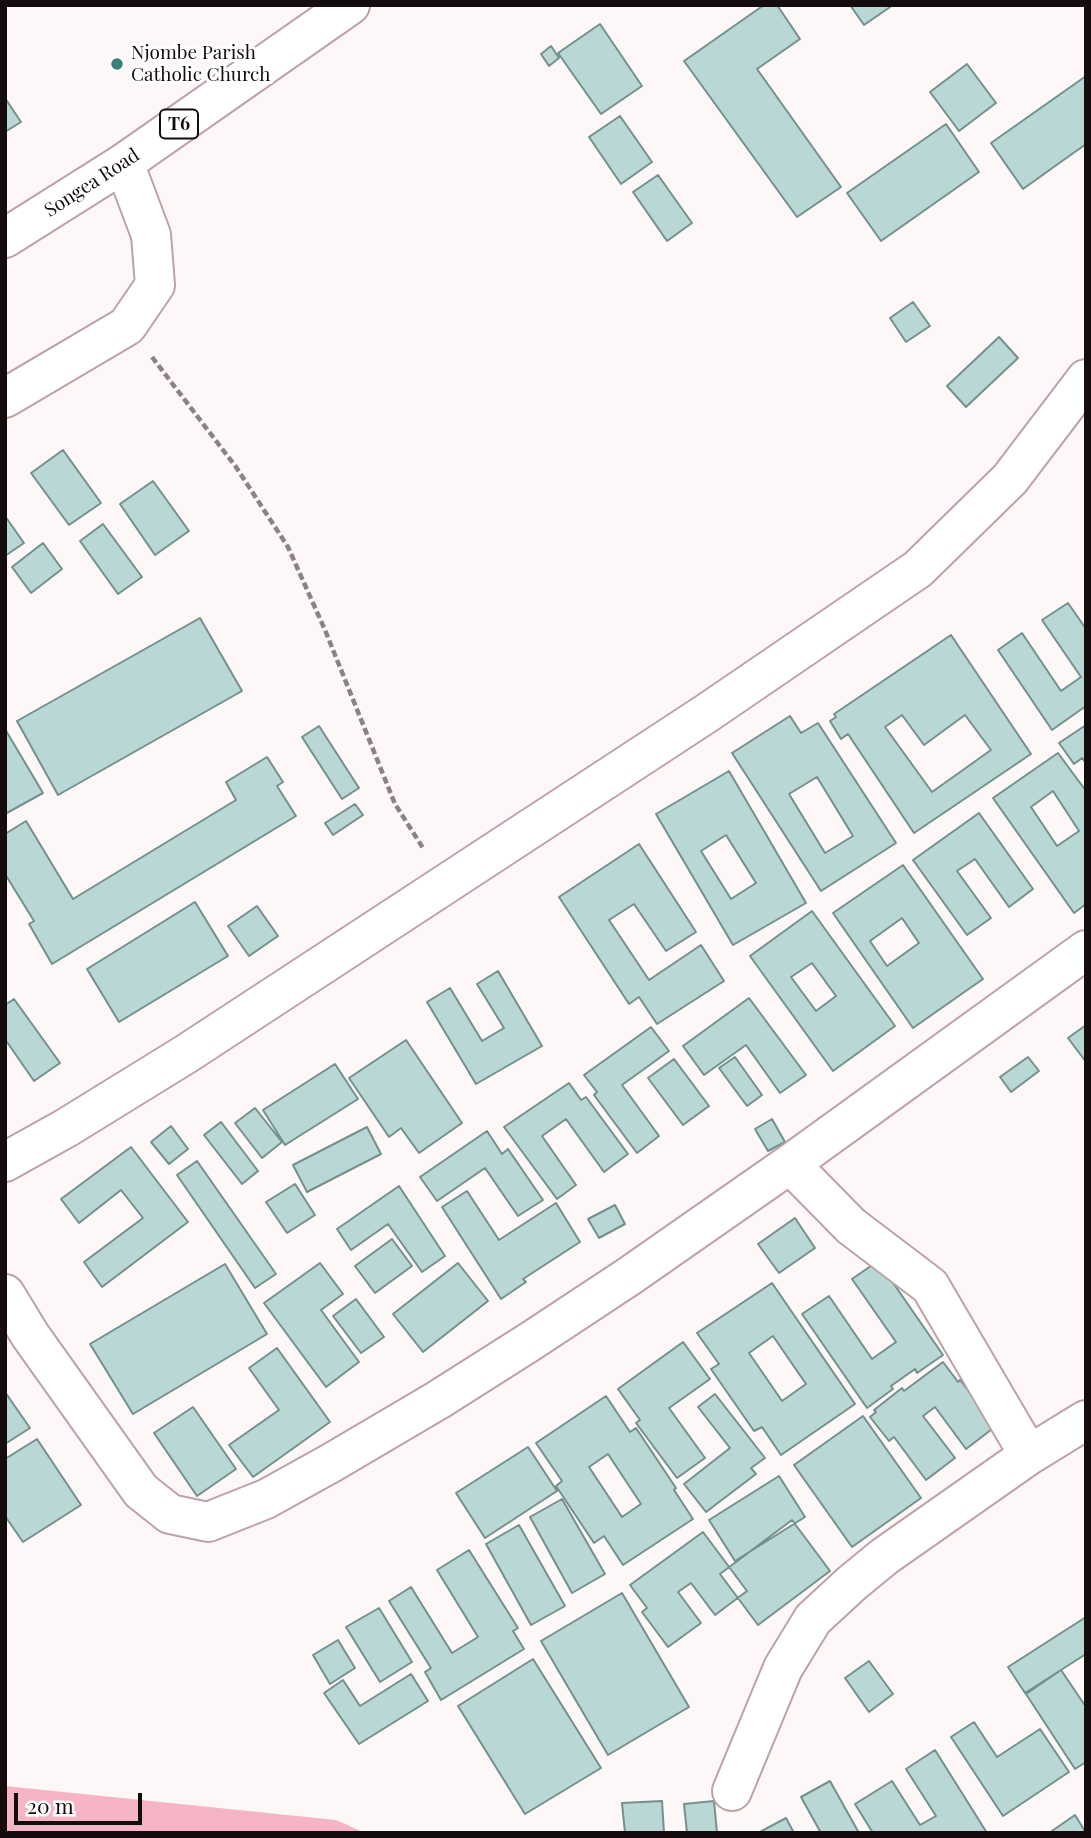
<!DOCTYPE html>
<style>
body{margin:0}
#map{position:relative;width:1091px;height:1838px;overflow:hidden;background:#fdf7f8;font-family:"Playfair Display",serif}
canvas{display:block}
.frame{position:absolute;inset:0;border:7px solid #150c0e;pointer-events:none}
.scale{position:absolute;left:14px;top:1793px;width:128px;height:32px;box-sizing:border-box;border:4px solid #150c0e;border-top:0;padding-left:9px;font-size:21px;line-height:24px;white-space:nowrap;color:#150c0e;-webkit-text-stroke:5px #fff;paint-order:stroke}
</style>
<div id="map">
<canvas width="1091" height="1838"></canvas>
<div class="frame"></div>
<div class="scale">20 m</div>
</div>
<script>
const g = document.querySelector('canvas').getContext('2d');
g.lineJoin = 'round';
function fillPath(path, color) {
  g.fillStyle = color;
  g.fill(path, 'evenodd');
}
function trace(path, color, width, dash) {
  g.strokeStyle = color;
  g.lineWidth = width;
  g.lineCap = dash ? 'butt' : 'round';
  g.setLineDash(dash || []);
  g.stroke(path);
}
function label(font, color, halo, rows, align = 'center') {
  g.font = font + ' "Playfair Display",serif';
  g.lineWidth = 6;
  g.setLineDash([]);
  g.textBaseline = 'middle';
  g.strokeStyle = halo;
  g.fillStyle = color;
  for (const [text, x, y, turn = 0] of rows) {
    g.save();
    g.translate(x, y);
    g.rotate((+turn || 0) * Math.PI / 180);
    g.textAlign = isNaN(turn) ? turn : align;
    if (halo) g.strokeText(text, 0, 0);
    g.fillText(text, 0, 0);
    g.restore();
  }
}
const forest = new Path2D(`
 M 5,1786 L 336,1820 L 365,1833 L 5,1833 Z`);
const building = new Path2D(`
 M 764,5 L 777,5 L 800,39 L 757,69 L 841,187 L 797,217 L 684,61 Z
 M 850,5 L 893,5 L 864,25 Z
 M 600,24 L 642,86 L 601,114 L 558,53 Z
 M 551,46 L 559,58 L 549,66 L 541,54 Z
 M 967,64 L 996,103 L 959,131 L 930,92 Z
 M 1086,76 L 1086,144 L 1023,189 L 991,143 Z
 M 5,98 L 21,122 L 5,132 Z
 M 620,116 L 652,162 L 621,184 L 589,137 Z
 M 946,124 L 979,172 L 881,241 L 847,193 Z
 M 658,175 L 692,223 L 667,241 L 633,192 Z
 M 913,302 L 930,326 L 906,342 L 890,318 Z
 M 999,337 L 1018,358 L 966,407 L 947,386 Z
 M 63,450 L 101,503 L 69,525 L 31,473 Z
 M 153,481 L 189,531 L 155,555 L 120,504 Z
 M 5,516 L 24,543 L 5,556 Z
 M 103,524 L 142,577 L 118,594 L 80,541 Z
 M 43,543 L 62,569 L 31,593 L 12,567 Z
 M 1068,603 L 1086,629 L 1086,706 L 1052,730 L 998,650 L 1022,633 L 1061,691 L 1081,677 L 1042,620 Z
 M 200,618 L 242,691 L 58,795 L 17,721 Z
 M 951,635 L 1031,754 L 914,833 L 848,734 L 841,739 L 830,721 L 836,717 L 834,714 ZM 902,715 L 924,745 L 965,715 L 991,750 L 932,792 L 885,727 Z
 M 790,716 L 801,733 L 818,723 L 896,843 L 821,891 L 732,753 ZM 817,777 L 853,836 L 825,853 L 789,794 Z
 M 1086,725 L 1086,763 L 1082,758 L 1074,764 L 1059,743 Z
 M 319,726 L 359,788 L 342,799 L 302,737 Z
 M 5,729 L 43,793 L 5,814 Z
 M 1058,753 L 1086,791 L 1086,904 L 1074,913 L 993,798 ZM 1053,791 L 1079,831 L 1057,846 L 1031,807 Z
 M 267,757 L 283,782 L 277,786 L 296,816 L 52,964 L 29,924 L 34,921 L 5,874 L 5,834 L 26,821 L 73,899 L 236,800 L 226,782 Z
 M 729,771 L 806,903 L 733,945 L 656,814 ZM 726,835 L 756,883 L 731,899 L 701,851 Z
 M 355,804 L 363,815 L 333,835 L 325,823 Z
 M 979,813 L 1033,889 L 1009,907 L 975,859 L 957,871 L 991,918 L 967,935 L 913,860 Z
 M 639,844 L 696,932 L 666,951 L 634,904 L 609,920 L 649,980 L 701,945 L 724,981 L 657,1024 L 639,997 L 629,1004 L 559,897 Z
 M 903,865 L 983,979 L 913,1028 L 833,913 ZM 902,918 L 919,943 L 887,966 L 870,941 Z
 M 195,902 L 228,956 L 119,1022 L 87,969 Z
 M 257,906 L 278,936 L 249,956 L 228,926 Z
 M 812,911 L 895,1026 L 833,1071 L 750,956 ZM 812,963 L 836,996 L 816,1011 L 791,977 Z
 M 498,971 L 542,1046 L 476,1084 L 427,1002 L 450,988 L 482,1041 L 504,1028 L 477,984 Z
 M 749,998 L 806,1075 L 780,1093 L 746,1045 L 704,1075 L 683,1046 Z
 M 14,999 L 60,1063 L 34,1081 L 7,1042 L 5,1043 L 5,1005 Z
 M 1086,1025 L 1086,1062 L 1068,1038 Z
 M 651,1027 L 669,1051 L 622,1085 L 659,1136 L 637,1153 L 594,1095 L 597,1092 L 584,1075 Z
 M 406,1040 L 462,1123 L 419,1153 L 401,1128 L 389,1137 L 349,1078 Z
 M 735,1057 L 762,1095 L 747,1106 L 719,1068 Z
 M 1028,1057 L 1039,1071 L 1011,1092 L 1000,1077 Z
 M 674,1059 L 709,1106 L 683,1125 L 648,1078 Z
 M 335,1064 L 358,1099 L 285,1145 L 263,1110 Z
 M 569,1083 L 581,1100 L 586,1097 L 628,1154 L 604,1172 L 566,1119 L 542,1136 L 576,1185 L 557,1199 L 504,1127 Z
 M 255,1108 L 282,1142 L 262,1158 L 235,1123 Z
 M 772,1119 L 785,1142 L 768,1151 L 755,1129 Z
 M 221,1122 L 258,1171 L 242,1184 L 204,1135 Z
 M 171,1126 L 188,1149 L 169,1164 L 151,1142 Z
 M 367,1127 L 381,1154 L 307,1192 L 293,1165 Z
 M 487,1131 L 502,1154 L 508,1149 L 543,1200 L 518,1216 L 485,1168 L 437,1201 L 420,1177 Z
 M 131,1147 L 188,1222 L 102,1287 L 84,1262 L 143,1218 L 121,1190 L 79,1223 L 61,1199 Z
 M 197,1161 L 276,1274 L 255,1288 L 177,1175 Z
 M 295,1184 L 315,1215 L 287,1233 L 266,1202 Z
 M 399,1186 L 445,1256 L 422,1272 L 388,1224 L 351,1250 L 337,1229 Z
 M 467,1191 L 499,1240 L 556,1203 L 580,1242 L 523,1279 L 526,1282 L 501,1299 L 442,1207 Z
 M 615,1205 L 625,1224 L 599,1238 L 588,1219 Z
 M 795,1218 L 815,1248 L 779,1273 L 758,1244 Z
 M 392,1239 L 412,1266 L 375,1293 L 355,1266 Z
 M 878,1261 L 943,1355 L 917,1373 L 915,1369 L 891,1386 L 893,1389 L 867,1408 L 802,1314 L 829,1296 L 872,1359 L 896,1342 L 852,1279 Z
 M 320,1263 L 343,1294 L 321,1310 L 359,1362 L 326,1387 L 264,1303 Z
 M 458,1263 L 488,1301 L 423,1352 L 393,1314 Z
 M 225,1264 L 267,1334 L 133,1414 L 90,1344 Z
 M 772,1283 L 855,1404 L 781,1455 L 762,1427 L 754,1431 L 711,1369 L 719,1364 L 697,1333 ZM 773,1336 L 806,1384 L 782,1401 L 749,1353 Z
 M 356,1299 L 384,1337 L 361,1353 L 333,1316 Z
 M 683,1342 L 710,1379 L 669,1408 L 705,1458 L 677,1478 L 636,1423 L 640,1420 L 618,1389 Z
 M 277,1348 L 330,1422 L 253,1477 L 229,1445 L 279,1410 L 249,1368 Z
 M 943,1362 L 958,1382 L 960,1380 L 996,1426 L 966,1449 L 935,1407 L 923,1416 L 955,1458 L 926,1480 L 894,1437 L 889,1441 L 870,1417 L 876,1412 L 874,1410 L 902,1388 L 904,1391 Z
 M 5,1392 L 30,1428 L 5,1444 Z
 M 715,1394 L 765,1458 L 751,1468 L 756,1474 L 706,1512 L 684,1484 L 730,1448 L 698,1407 Z
 M 606,1396 L 630,1432 L 636,1428 L 676,1488 L 674,1490 L 693,1519 L 623,1565 L 604,1536 L 594,1543 L 556,1486 L 562,1481 L 536,1443 ZM 608,1454 L 641,1504 L 622,1517 L 589,1467 Z
 M 193,1407 L 236,1469 L 197,1496 L 154,1433 Z
 M 863,1416 L 921,1498 L 852,1547 L 794,1465 Z
 M 37,1439 L 81,1505 L 23,1542 L 5,1516 L 5,1459 Z
 M 528,1447 L 557,1491 L 485,1538 L 456,1493 Z
 M 779,1476 L 805,1517 L 735,1561 L 709,1520 Z
 M 562,1499 L 605,1574 L 572,1593 L 530,1517 Z
 M 792,1520 L 830,1571 L 758,1625 L 720,1574 Z
 M 519,1525 L 565,1606 L 531,1625 L 486,1544 Z
 M 703,1532 L 747,1591 L 715,1615 L 691,1583 L 678,1592 L 701,1623 L 668,1647 L 642,1612 L 647,1608 L 630,1585 Z
 M 469,1550 L 518,1628 L 513,1631 L 524,1649 L 441,1700 L 425,1672 L 431,1668 L 389,1601 L 411,1587 L 452,1653 L 478,1637 L 437,1570 Z
 M 622,1593 L 689,1707 L 608,1755 L 541,1641 Z
 M 379,1608 L 412,1662 L 380,1682 L 346,1627 Z
 M 1086,1617 L 1086,1654 L 1025,1693 L 1008,1667 Z
 M 338,1640 L 355,1668 L 330,1684 L 313,1655 Z
 M 533,1659 L 601,1768 L 525,1814 L 458,1706 Z
 M 869,1661 L 893,1694 L 869,1712 L 845,1678 Z
 M 1061,1670 L 1086,1707 L 1086,1762 L 1075,1769 L 1026,1694 Z
 M 411,1674 L 428,1701 L 359,1744 L 324,1693 L 343,1680 L 360,1706 Z
 M 974,1722 L 997,1757 L 1040,1729 L 1069,1772 L 1003,1816 L 951,1737 Z
 M 935,1750 L 987,1833 L 873,1833 L 855,1804 L 892,1781 L 920,1825 L 936,1816 L 906,1769 Z
 M 830,1781 L 859,1833 L 821,1833 L 801,1797 Z
 M 662,1801 L 664,1833 L 625,1833 L 622,1803 Z
 M 714,1801 L 717,1833 L 687,1833 L 684,1804 Z
 M 1075,1815 L 1086,1833 L 1049,1833 Z
 M 786,1818 L 794,1833 L 758,1833 Z`);
const path = new Path2D(`
 M 152,357 L 236,467 L 288,547 L 325,630 L 395,804 L 423,848`);
const street = new Path2D(`
 M 5,398 L 127,326 L 155,285 L 151,235 L 124,163
 M 5,1162 L 66,1128 L 186,1054 L 707,713 L 918,569 L 1010,479 L 1086,379
 M 790,1164 L 851,1226 L 930,1286 L 1029,1455
 M 5,1294 L 30,1335 L 141,1491 L 170,1514 L 208,1522 L 266,1499 L 331,1463 L 438,1400 L 531,1341 L 628,1277 L 790,1164 L 1086,950
 M 732,1791 L 783,1668 L 813,1619 L 852,1583 L 885,1556 L 1029,1455 L 1086,1420`);
const highway = new Path2D(`
 M 5,238 L 124,163 L 350,5`);
const markers = [
 [117,64,7,"#387f79"]
];
const shields = [
 [179,124,38]
];
const shieldNames = [
 ["T6",179,124]
];
const poiNames = [
 ["Njombe Parish",131,53],
 ["Catholic Church",131,75]
];
const streetNames = [
 ["Songea Road",92,183,-33]
];
fillPath(forest, '#f5b5c4');
fillPath(building, '#b9d8d5');
trace(building, '#74908d', 2);
trace(street, '#bda2a8', 42);
trace(highway, '#bda2a8', 42);
trace(path, '#8a8284', 4.5, [7, 3.5]);
trace(street, '#fff', 38);
trace(highway, '#fff', 38);
for (const [x, y, r, color] of markers) {
  const dot = new Path2D();
  dot.arc(x, y, r, 0, 2 * Math.PI);
  g.fillStyle = color;
  g.fill(dot);
  trace(dot, '#fff', 2.5);
}
for (const [x, y, w] of shields) {
  const box = new Path2D();
  box.roundRect(x - w / 2, y - 14.5, w, 29, 5);
  g.fillStyle = '#fff';
  g.fill(box);
  trace(box, '#150c0e', 2);
}
label('bold 18px', '#150c0e', null, shieldNames);
label('19px', '#150c0e', '#fff', poiNames, 'left');
label('19px', '#150c0e', '#fff', streetNames);
</script>
